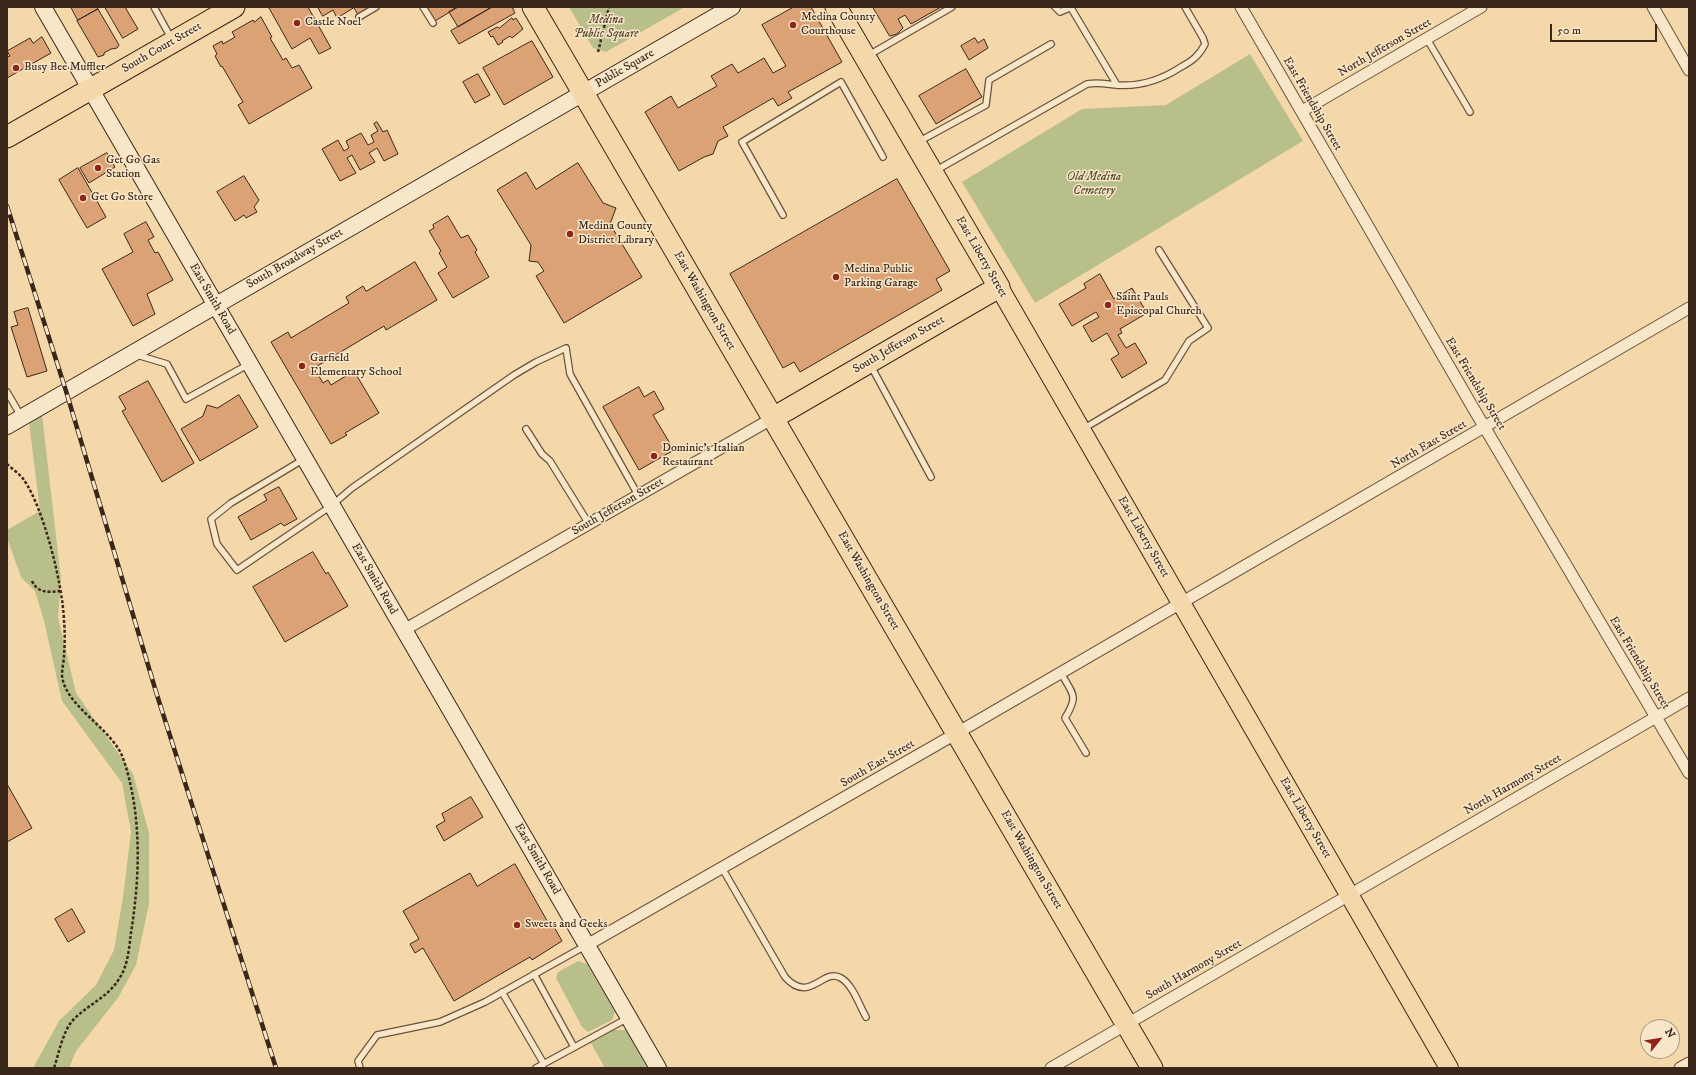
<!DOCTYPE html>
<meta charset="utf-8">
<style>
body{margin:0}
#map{position:relative;width:1696px;height:1075px;overflow:hidden;background:#f5d8aa;font-family:"IM FELL DW Pica",serif}
canvas{display:block}
.frame{position:absolute;inset:0;border:8px solid #3b261a;pointer-events:none}
.north{position:absolute;left:1640px;top:1019px;width:40px;height:40px;box-sizing:border-box;background:#f8e6c8;border:1px solid #ac9982;border-radius:50%;rotate:60deg;font-size:11px;font-weight:700;line-height:16px;text-align:center;color:#3b261a}
.north::after{content:'';display:block;margin:auto;width:14px;height:18px;background:#8f2418;clip-path:polygon(50% 0,100% 100%,50% 72%,0 100%)}
.scale{position:absolute;left:1550px;top:24px;width:107px;height:18px;box-sizing:border-box;border:2px solid #3b261a;border-top:0;padding-left:5px;font-size:12px;line-height:14px;white-space:nowrap;color:#3b261a;-webkit-text-stroke:3px #f8e6c8;paint-order:stroke}
</style>
<div id="map">
<canvas width="1696" height="1075"></canvas>
<div class="frame"></div>
<div class="north">N</div>
<div class="scale">50 m</div>
</div>
<script>
const g = document.querySelector('canvas').getContext('2d');
g.lineJoin = 'round';
function fillPath(path, color) {
  g.fillStyle = color;
  g.fill(path, 'evenodd');
}
function trace(path, color, width, dash) {
  g.strokeStyle = color;
  g.lineWidth = width;
  g.lineCap = dash ? 'butt' : 'round';
  g.setLineDash(dash || []);
  g.stroke(path);
}
function label(font, color, halo, rows, align = 'center') {
  g.font = font + ' "IM FELL DW Pica",serif';
  g.lineWidth = 3;
  g.setLineDash([]);
  g.textBaseline = 'middle';
  g.strokeStyle = halo;
  g.fillStyle = color;
  for (const [text, x, y, turn = 0] of rows) {
    g.save();
    g.translate(x, y);
    g.rotate((+turn || 0) * Math.PI / 180);
    g.textAlign = isNaN(turn) ? turn : align;
    if (halo) g.strokeText(text, 0, 0);
    g.fillText(text, 0, 0);
    g.restore();
  }
}
const green = new Path2D(`
 M 569,7 L 685,7 L 606,52 L 593,48 Z
 M 1250,54 L 1303,141 L 1035,303 L 962,182 L 1082,109 L 1166,105 Z
 M 41,406 L 61,579 L 58,617 L 76,693 L 133,774 L 149,833 L 149,904 L 136,965 L 118,998 L 76,1051 L 69,1068 L 33,1068 L 59,1021 L 96,985 L 114,950 L 123,897 L 131,832 L 122,783 L 62,701 L 44,621 L 35,591 L 21,577 L 7,538 L 7,530 L 40,511 L 28,414 Z
 M 578,961 L 587,964 L 615,1012 L 612,1020 L 588,1032 L 582,1027 L 556,978 L 558,972 Z
 M 614,1030 L 626,1030 L 647,1068 L 605,1068 L 591,1043 Z`);
const building = new Path2D(`
 M 71,7 L 97,7 L 98,9 L 78,20 Z
 M 105,7 L 125,7 L 138,29 L 123,38 Z
 M 271,7 L 308,7 L 331,48 L 319,54 L 310,38 L 292,49 L 269,8 Z
 M 318,7 L 355,7 L 337,18 L 333,10 L 323,16 Z
 M 354,7 L 370,7 L 358,14 Z
 M 428,7 L 458,7 L 435,21 L 427,8 Z
 M 458,7 L 492,7 L 458,27 L 449,12 Z
 M 492,7 L 512,7 L 515,13 L 459,44 L 451,31 Z
 M 794,7 L 811,7 L 842,62 L 788,92 L 792,98 L 778,106 L 773,98 L 723,127 L 728,136 L 718,141 L 713,154 L 704,157 L 679,171 L 645,112 L 671,96 L 678,108 L 717,86 L 711,76 L 732,64 L 738,73 L 764,58 L 773,73 L 786,66 L 762,25 Z
 M 873,7 L 941,7 L 911,24 L 905,15 L 898,19 L 903,28 L 897,34 L 890,36 Z
 M 98,9 L 119,45 L 117,48 L 111,49 L 104,53 L 104,55 L 98,57 L 77,21 Z
 M 261,17 L 272,37 L 270,38 L 283,60 L 286,58 L 292,68 L 299,65 L 312,88 L 249,124 L 238,105 L 243,102 L 222,66 L 221,67 L 215,56 L 217,54 L 213,46 L 222,41 L 223,44 L 235,37 L 232,32 L 253,20 L 254,22 Z
 M 512,18 L 513,20 L 516,18 L 523,29 L 512,38 L 510,36 L 502,41 L 503,42 L 498,45 L 493,36 L 491,37 L 488,32 L 497,27 L 499,28 Z
 M 42,37 L 51,53 L 7,78 L 7,57 L 10,56 L 7,51 L 30,38 L 33,43 Z
 M 975,38 L 978,43 L 984,39 L 988,48 L 969,60 L 961,46 Z
 M 532,41 L 553,77 L 504,105 L 483,68 Z
 M 966,69 L 982,97 L 936,124 L 919,96 Z
 M 478,74 L 490,95 L 475,103 L 463,82 Z
 M 377,122 L 383,132 L 387,130 L 398,154 L 384,161 L 377,148 L 369,153 L 375,162 L 360,170 L 352,155 L 347,158 L 356,173 L 340,181 L 322,149 L 338,140 L 344,151 L 349,148 L 346,141 L 361,133 L 368,145 L 374,142 L 371,135 L 378,131 L 374,124 Z
 M 107,153 L 115,167 L 89,183 L 80,168 Z
 M 578,163 L 603,203 L 616,208 L 610,224 L 642,277 L 564,323 L 536,276 L 544,271 L 538,262 L 529,261 L 531,245 L 497,190 L 526,172 L 536,189 Z
 M 78,168 L 106,217 L 87,228 L 59,180 Z
 M 244,176 L 259,200 L 254,207 L 257,212 L 246,218 L 244,215 L 235,221 L 217,192 Z
 M 897,179 L 950,271 L 936,279 L 942,290 L 800,372 L 794,362 L 783,368 L 730,274 Z
 M 448,216 L 461,238 L 468,235 L 477,250 L 475,252 L 489,277 L 453,298 L 438,273 L 447,267 L 439,253 L 441,251 L 429,231 L 434,228 L 433,225 Z
 M 146,222 L 154,237 L 148,240 L 155,253 L 158,252 L 173,280 L 147,294 L 155,314 L 133,326 L 102,269 L 133,252 L 124,234 Z
 M 415,262 L 437,300 L 386,330 L 384,326 L 314,368 L 323,383 L 328,380 L 331,385 L 354,371 L 379,413 L 345,433 L 347,435 L 331,444 L 271,342 L 288,332 L 291,338 L 349,303 L 346,297 L 363,286 L 366,291 Z
 M 1100,274 L 1114,299 L 1132,288 L 1147,313 L 1120,329 L 1122,333 L 1118,335 L 1126,348 L 1135,343 L 1147,363 L 1122,378 L 1111,359 L 1119,354 L 1107,333 L 1092,342 L 1083,326 L 1099,317 L 1096,312 L 1072,326 L 1059,304 L 1086,288 L 1084,284 Z
 M 28,308 L 47,371 L 27,377 L 11,327 L 18,325 L 14,312 Z
 M 148,381 L 194,463 L 162,482 L 122,411 L 126,409 L 119,397 Z
 M 639,387 L 644,397 L 654,391 L 664,409 L 653,415 L 674,450 L 639,470 L 603,407 Z
 M 239,395 L 258,427 L 200,461 L 181,429 L 203,416 L 207,405 L 217,408 Z
 M 279,487 L 297,519 L 284,526 L 281,523 L 251,540 L 238,517 L 267,500 L 264,495 Z
 M 313,552 L 326,574 L 328,572 L 348,606 L 285,642 L 253,587 Z
 M 7,784 L 32,828 L 7,842 Z
 M 471,797 L 483,817 L 444,841 L 436,826 L 445,821 L 442,814 Z
 M 515,864 L 550,926 L 553,925 L 562,941 L 532,960 L 530,957 L 454,1001 L 423,948 L 415,953 L 410,944 L 419,939 L 403,911 L 470,873 L 477,886 Z
 M 72,909 L 85,932 L 68,942 L 55,919 Z`);
const path = new Path2D(`
 M 685,7 L 685,8
 M 598,52 L 609,7
 M 7,464 C 12,469 20,474 24,480 C 44,509 63,586 64,621 C 65,632 65,644 64,655 C 64,661 62,668 62,675 C 65,708 114,728 124,761 C 142,816 140,876 131,933 C 129,948 128,966 119,979 C 108,997 89,1004 74,1019 C 63,1030 59,1053 54,1068
 M 32,581 C 38,594 49,592 62,591`);
const lane = new Path2D(`
 M 154,7 L 171,38
 M 423,7 L 433,23
 M 1055,7 L 1060,12 L 1072,7
 M 1071,8 L 1117,85
 M 359,17 L 376,7
 M 1427,39 L 1470,112
 M 869,55 L 952,7
 M 918,142 L 986,105 L 989,80 L 1051,44
 M 935,171 L 1087,84 C 1098,82 1106,84 1117,85 C 1141,87 1161,80 1181,67 C 1192,61 1199,56 1205,44 L 1203,38 L 1185,7
 M 783,215 L 742,142 L 841,82 L 883,157
 M 137,355 L 167,364 L 186,399 L 249,364
 M 871,366 L 931,477
 M 7,392 L 21,416
 M 526,429 L 542,454 L 550,461 L 589,524
 M 1083,429 L 1165,380 L 1189,341 L 1208,328 L 1159,250
 M 304,459 L 231,503 L 211,519 L 217,544 L 237,570 L 331,506 L 352,488 L 514,375 L 536,362 L 566,348 L 570,374 L 638,495
 M 1061,673 C 1073,695 1079,695 1065,718 L 1086,753
 M 722,868 L 785,977 C 810,1005 823,967 841,978 C 853,985 859,1005 866,1017
 M 534,974 L 574,1047
 M 502,992 L 544,1064
 M 360,1068 L 358,1061 L 377,1035 L 440,1022 L 485,1002 L 585,946
 M 536,1068 L 628,1018`);
const street = new Path2D(`
 M 1241,7 L 1472,406 L 1689,773
 M 1653,7 L 1689,70
 M 1302,111 L 1481,7
 M 404,630 L 773,418
 M 587,945 L 957,733 L 1689,308
 M 1051,1068 L 1689,698
 M 1680,1068 L 1689,1063`);
const secondary = new Path2D(`
 M 43,7 L 658,1068
 M 7,426 L 732,7`);
const primary = new Path2D(`
 M 999,287 L 1449,1068`);
const highway = new Path2D(`
 M 533,7 L 1152,1068
 M 7,137 L 234,7
 M 773,418 L 999,287 L 836,7`);
const rail = new Path2D(`
 M 7,206 L 66,391 L 157,695 L 276,1068`);
const markers = [
 [297,23,4,"#8f2418"],
 [793,25,4,"#8f2418"],
 [16,68,4,"#8f2418"],
 [98,168,4,"#8f2418"],
 [83,198,4,"#8f2418"],
 [570,234,4,"#8f2418"],
 [836,277,4,"#8f2418"],
 [1108,305,4,"#8f2418"],
 [302,366,4,"#8f2418"],
 [654,456,4,"#8f2418"],
 [517,925,4,"#8f2418"]
];
const poiNames = [
 ["Medina County",801,18],
 ["Courthouse",801,32],
 ["Castle Noel",305,23],
 ["Busy Bee Muffler",24,68],
 ["Get Go Gas",106,161],
 ["Station",106,175],
 ["Get Go Store",91,198],
 ["Medina County",578,227],
 ["District Library",578,241],
 ["Medina Public",844,270],
 ["Parking Garage",844,284],
 ["Saint Pauls",1116,298],
 ["Episcopal Church",1116,312],
 ["Garfield",310,359],
 ["Elementary School",310,373],
 ["Dominic’s Italian",662,449],
 ["Restaurant",662,463],
 ["Sweets and Geeks",525,925]
];
const parkNames = [
 ["Medina",606,21],
 ["Public Square",606,35],
 ["Old Medina",1094,178],
 ["Cemetery",1094,192]
];
const streetNames = [
 ["South Court Street",162,48,-30],
 ["North Jefferson Street",1385,48,-30],
 ["Public Square",625,69,-30],
 ["East Friendship Street",1312,104,60],
 ["East Liberty Street",981,257,60],
 ["South Broadway Street",295,259,-30],
 ["East Smith Road",212,299,60],
 ["East Washington Street",704,301,60],
 ["South Jefferson Street",899,345,-30],
 ["East Friendship Street",1475,384,59],
 ["North East Street",1429,445,-30],
 ["South Jefferson Street",618,507,-30],
 ["East Liberty Street",1143,537,60],
 ["East Smith Road",374,579,60],
 ["East Washington Street",868,581,60],
 ["East Friendship Street",1639,663,59],
 ["South East Street",878,764,-30],
 ["North Harmony Street",1513,785,-30],
 ["East Liberty Street",1305,818,60],
 ["East Smith Road",537,859,60],
 ["East Washington Street",1031,860,60],
 ["South Harmony Street",1194,970,-30]
];
fillPath(green, '#b9bf8b');
fillPath(building, '#dba276');
trace(building, '#3b261a', 1);
trace(lane, '#6a523e', 8);
trace(street, '#6a523e', 13);
trace(secondary, '#3b261a', 18);
trace(primary, '#3b261a', 20);
trace(highway, '#3b261a', 23);
trace(path, '#3b261a', 2.5, [3, 2]);
trace(lane, '#f8e6c8', 5.5);
trace(street, '#f8e6c8', 11);
trace(secondary, '#f8e6c8', 16);
trace(primary, '#f5d8aa', 18);
trace(highway, '#f5d8aa', 21);
trace(rail, '#3b261a', 4.5);
trace(rail, '#f8e6c8', 3, [9]);
for (const [x, y, r, color] of markers) {
  const dot = new Path2D();
  dot.arc(x, y, r, 0, 2 * Math.PI);
  g.fillStyle = color;
  g.fill(dot);
  trace(dot, '#f8e6c8', 1.5);
}
label('12px', '#3b261a', '#f8e6c8', poiNames, 'left');
label('italic 12px', '#5a4c36', '#f8e6c8', parkNames);
label('12px', '#3b261a', '#f8e6c8', streetNames);
</script>
